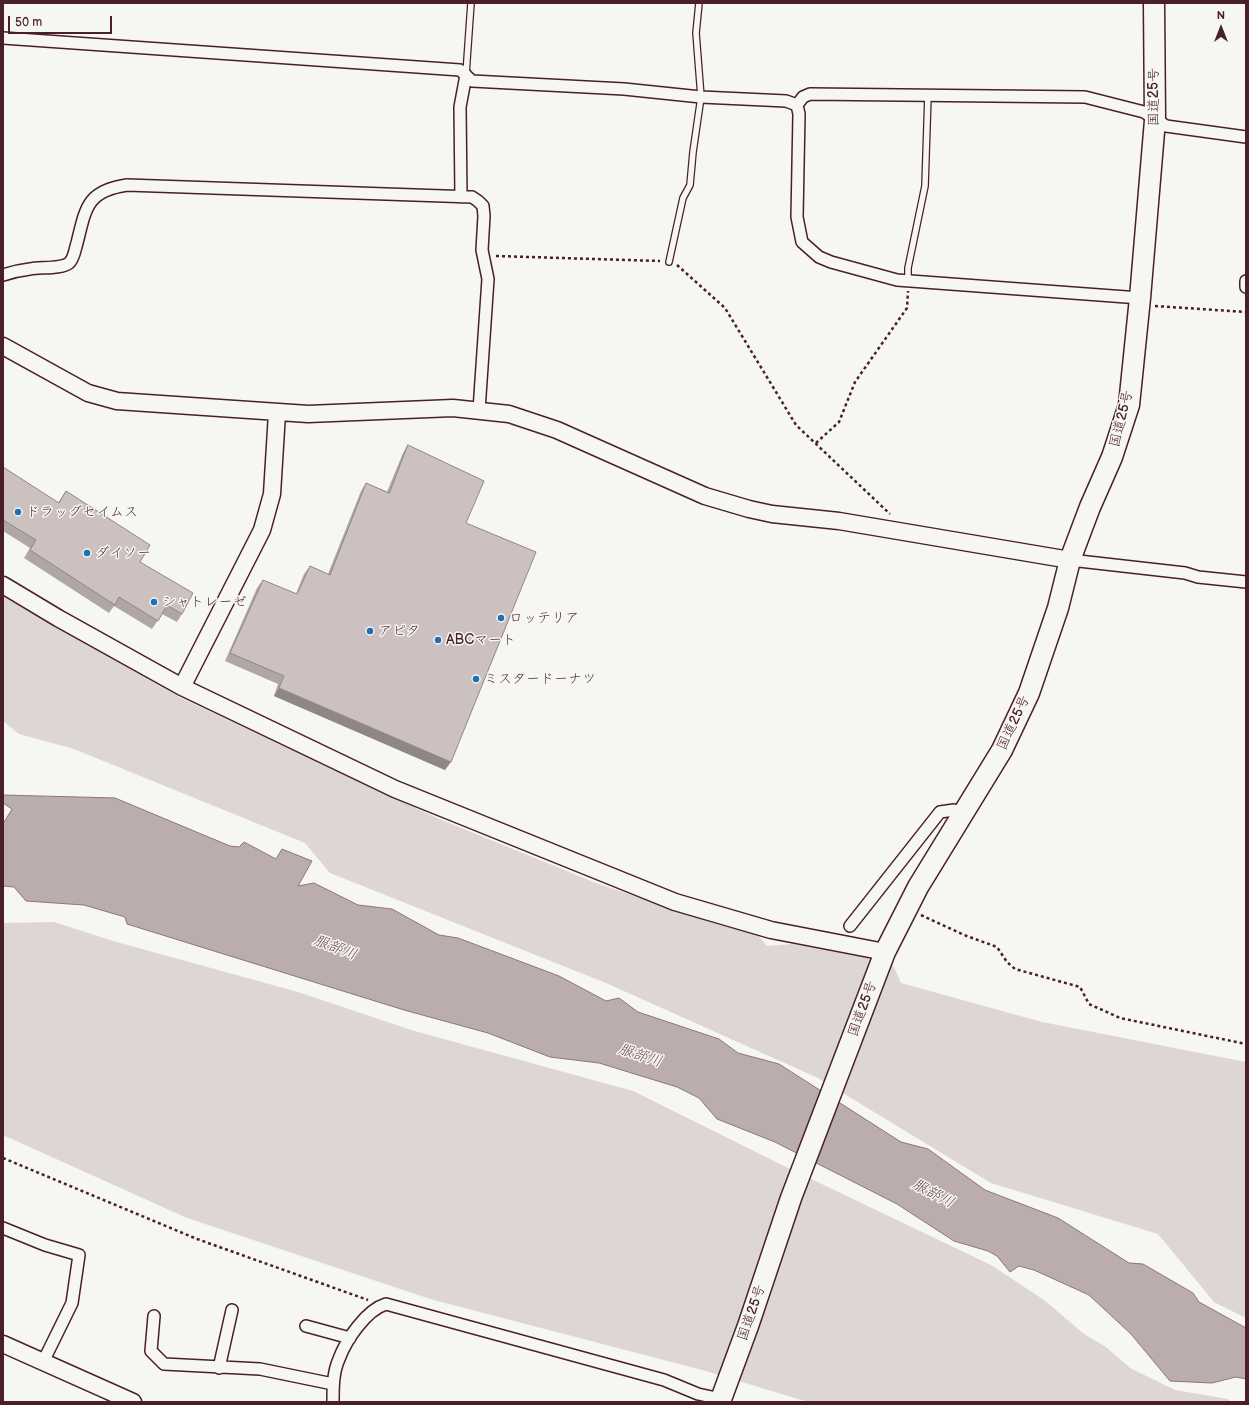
<!DOCTYPE html>
<meta charset="utf-8">
<style>
body{margin:0}
#map{position:relative;width:1249px;height:1405px;overflow:hidden;background:#f6f6f2;font-family:"Balsamiq Sans",sans-serif}
canvas{display:block}
.frame{position:absolute;inset:0;border:4px solid #4a1f2b;pointer-events:none}
.north{position:absolute;left:1201px;top:8px;width:40px;height:40px;-webkit-text-stroke:3px #f6f6f2;paint-order:stroke;rotate:0deg;font-size:11px;font-weight:700;line-height:16px;text-align:center;color:#4a1f2b}
.north::after{content:'';display:block;margin:auto;width:14px;height:18px;background:#4a1f2b;clip-path:polygon(50% 0,100% 100%,50% 72%,0 100%)}
.scale{position:absolute;left:8px;top:16px;width:104px;height:18px;box-sizing:border-box;border:2px solid #4a1f2b;border-top:0;padding-left:5px;font-size:12px;line-height:14px;white-space:nowrap;color:#4a1f2b;-webkit-text-stroke:3px #f6f6f2;paint-order:stroke}
</style>
<div id="map">
<canvas width="1249" height="1405"></canvas>
<div class="frame"></div>
<div class="north">N</div>
<div class="scale">50 m</div>
</div>
<script>
const g = document.querySelector('canvas').getContext('2d');
g.lineJoin = 'round';
function fillPath(path, color) {
  g.fillStyle = color;
  g.fill(path, 'evenodd');
}
function trace(path, color, width, dash) {
  g.strokeStyle = color;
  g.lineWidth = width;
  g.lineCap = dash ? 'butt' : 'round';
  g.setLineDash(dash || []);
  g.stroke(path);
}
function label(font, color, halo, rows, align = 'center') {
  g.font = font + ' "Balsamiq Sans","Klee One",sans-serif';
  g.lineWidth = 3;
  g.setLineDash([]);
  g.textBaseline = 'middle';
  g.strokeStyle = halo;
  g.fillStyle = color;
  for (const [text, x, y, turn = 0] of rows) {
    g.save();
    g.translate(x, y);
    g.rotate((+turn || 0) * Math.PI / 180);
    g.textAlign = isNaN(turn) ? turn : align;
    if (halo) g.strokeText(text, 0, 0);
    g.fillText(text, 0, 0);
    g.restore();
  }
}
const green = new Path2D(`
 M 3,595 L 179,697 L 437,818 L 596,883 L 716,924 L 758,935 L 767,946 L 792,944 L 867,958 L 894,967 L 901,983 L 1042,1022 L 1246,1062 L 1246,1318 L 1214,1302 L 1158,1234 L 991,1183 L 818,1078 L 606,983 L 330,873 L 305,843 L 74,749 L 19,734 L 3,721 Z
 M 54,922 L 113,941 L 298,992 L 411,1030 L 633,1091 L 784,1166 L 991,1265 L 1044,1300 L 1084,1334 L 1106,1347 L 1130,1368 L 1175,1390 L 1228,1399 L 1231,1402 L 808,1402 L 706,1371 L 430,1299 L 187,1218 L 3,1135 L 3,923 Z`);
const water = new Path2D(`
 M 3,795 L 115,798 L 230,846 L 239,847 L 244,842 L 276,859 L 282,849 L 312,861 L 298,886 L 314,883 L 358,905 L 392,909 L 439,935 L 458,938 L 559,976 L 606,1001 L 619,998 L 638,1012 L 719,1039 L 738,1053 L 779,1064 L 901,1142 L 928,1149 L 985,1190 L 1058,1218 L 1129,1263 L 1143,1264 L 1193,1293 L 1199,1302 L 1246,1328 L 1246,1379 L 1236,1377 L 1212,1383 L 1170,1381 L 1131,1334 L 1089,1295 L 1034,1270 L 1019,1266 L 1010,1272 L 997,1256 L 988,1251 L 954,1241 L 897,1204 L 775,1142 L 717,1119 L 699,1098 L 677,1087 L 599,1063 L 550,1057 L 488,1033 L 404,1010 L 127,924 L 125,917 L 84,905 L 26,901 L 14,887 L 3,886 L 3,824 L 12,809 L 3,803 Z`);
const path = new Path2D(`
 M 496,256 L 660,261
 M 677,265 L 725,308 L 796,425 L 890,514
 M 1155,306 L 1246,312
 M 816,443 L 839,422 L 855,382 L 907,308 L 908,291
 M 921,915 L 964,935 L 997,947 L 1007,962 L 1015,969 L 1080,987 L 1089,1004 L 1120,1018 L 1246,1044
 M 3,1158 L 197,1239 L 368,1300`);
const lane = new Path2D(`
 M 466,74 L 471,3
 M 669,262 L 683,198 L 690,185 L 693,152 L 701,97 L 696,33 L 699,3
 M 908,282 L 908,268 L 925,186 L 928,95`);
const street = new Path2D(`
 M 3,38 L 460,70 L 472,81 L 624,89 L 701,97 L 786,101 L 797,105 L 799,114 L 797,217 L 802,242 L 819,257 L 831,262 L 897,280 L 1140,298
 M 797,105 L 803,97 L 810,94 L 1085,97 L 1144,112 L 1166,126 L 1246,137
 M 461,197 L 460,107 L 466,75
 M 3,275 C 12,272 21,270 30,269 C 39,267 62,269 69,263 C 74,259 75,249 77,243 C 86,207 87,191 127,185 L 472,197 L 478,201 L 483,206 L 484,216 L 482,250 L 488,279 L 479,410
 M 1246,281 L 1246,287
 M 1070,560 L 1185,573 L 1198,577 L 1246,582
 M 850,926 L 940,812 L 954,810 L 964,814
 M 3,1228 L 45,1245 L 79,1255 L 72,1303 L 43,1362
 M 154,1316 L 151,1351 L 164,1364 L 260,1369 L 333,1384
 M 306,1326 L 350,1338
 M 219,1368 L 232,1310
 M 333,1402 C 333,1388 333,1372 339,1359 C 346,1340 366,1310 386,1304 L 664,1380 L 698,1394 L 721,1399`);
const secondary = new Path2D(`
 M 3,346 L 88,393 L 117,401 L 308,414 L 453,408 L 509,414 L 557,430 L 705,496 L 749,509 L 772,514 L 839,521 L 1070,560
 M 3,585 L 58,618 L 182,687 L 395,789 L 675,902 L 771,930 L 885,952
 M 182,687 L 262,530 L 272,494 L 277,413
 M 3,1344 L 133,1402`);
const highway = new Path2D(`
 M 720,1402 L 748,1326 L 791,1198 L 885,952 L 918,887 L 1002,750 L 1029,693 L 1058,608 L 1070,560 L 1090,507 L 1112,457 L 1129,405 L 1140,298 L 1155,120 L 1154,3`);
const wall = new Path2D(`
 M 408,445 L 466,523 L 445,770 L 274,696 L 278,684 L 225,661 L 257,588 L 263,580 L 296,594 L 304,574 L 310,566 L 328,574 L 361,491 L 366,483 L 387,492 L 403,453 Z
 M 3,467 L 58,503 L 66,491 L 140,562 L 182,614 L 177,622 L 162,614 L 152,629 L 114,606 L 109,613 L 24,558 L 30,548 L 3,531 Z`);
const shadedWall = new Path2D(`
 M 279,688 L 451,762 L 445,770 L 274,696 Z`);
const building = new Path2D(`
 M 408,445 L 484,481 L 466,523 L 536,552 L 451,762 L 279,688 L 284,676 L 230,653 L 263,580 L 297,594 L 310,566 L 330,575 L 366,483 L 389,493 Z
 M 3,467 L 59,503 L 66,491 L 150,545 L 140,562 L 193,593 L 182,614 L 167,605 L 158,621 L 119,597 L 115,605 L 30,550 L 36,540 L 3,520 Z`);
const markers = [
 [18,512,4,"#1f6fb2"],
 [87,553,4,"#1f6fb2"],
 [154,602,4,"#1f6fb2"],
 [501,618,4,"#1f6fb2"],
 [370,631,4,"#1f6fb2"],
 [438,640,4,"#1f6fb2"],
 [476,679,4,"#1f6fb2"]
];
const streetNames = [
 ["国道25号",1154,97,-90],
 ["国道25号",1122,419,-76],
 ["国道25号",1014,723,-65],
 ["国道25号",863,1009,-70],
 ["国道25号",752,1313,-71]
];
const poiNames = [
 ["ドラッグセイムス",26,512],
 ["ダイソー",95,553],
 ["シャトレーゼ",162,602],
 ["ロッテリア",509,618],
 ["アピタ",378,631],
 ["ABCマート",446,640],
 ["ミスタードーナツ",484,679]
];
const waterNames = [
 ["服部川",335,948,21],
 ["服部川",640,1056,18],
 ["服部川",933,1194,28]
];
fillPath(green, '#ddd6d5');
fillPath(water, '#bbadae');
trace(water, '#8e747a', 1);
trace(lane, '#4a1f2b', 8);
trace(street, '#4a1f2b', 14);
trace(secondary, '#4a1f2b', 19);
trace(highway, '#4a1f2b', 23);
trace(path, '#4a1f2b', 2.5, [3, 3]);
trace(lane, '#f6f6f2', 5.5);
trace(street, '#f6f6f2', 11);
trace(secondary, '#f6f6f2', 16);
trace(highway, '#f6f6f2', 20);
fillPath(wall, '#afa6a5');
fillPath(shadedWall, '#8f8786');
fillPath(building, '#ccc1c0');
trace(building, '#8f8786', 1);
for (const [x, y, r, color] of markers) {
  const dot = new Path2D();
  dot.arc(x, y, r, 0, 2 * Math.PI);
  g.fillStyle = color;
  g.fill(dot);
  trace(dot, '#f6f6f2', 1.5);
}
label('14px', '#4a1f2b', '#f6f6f2', streetNames);
label('14px', '#4a1f2b', '#f6f6f2', poiNames, 'left');
label('italic 15px', '#6c4a52', '#f6f6f2', waterNames);
</script>
